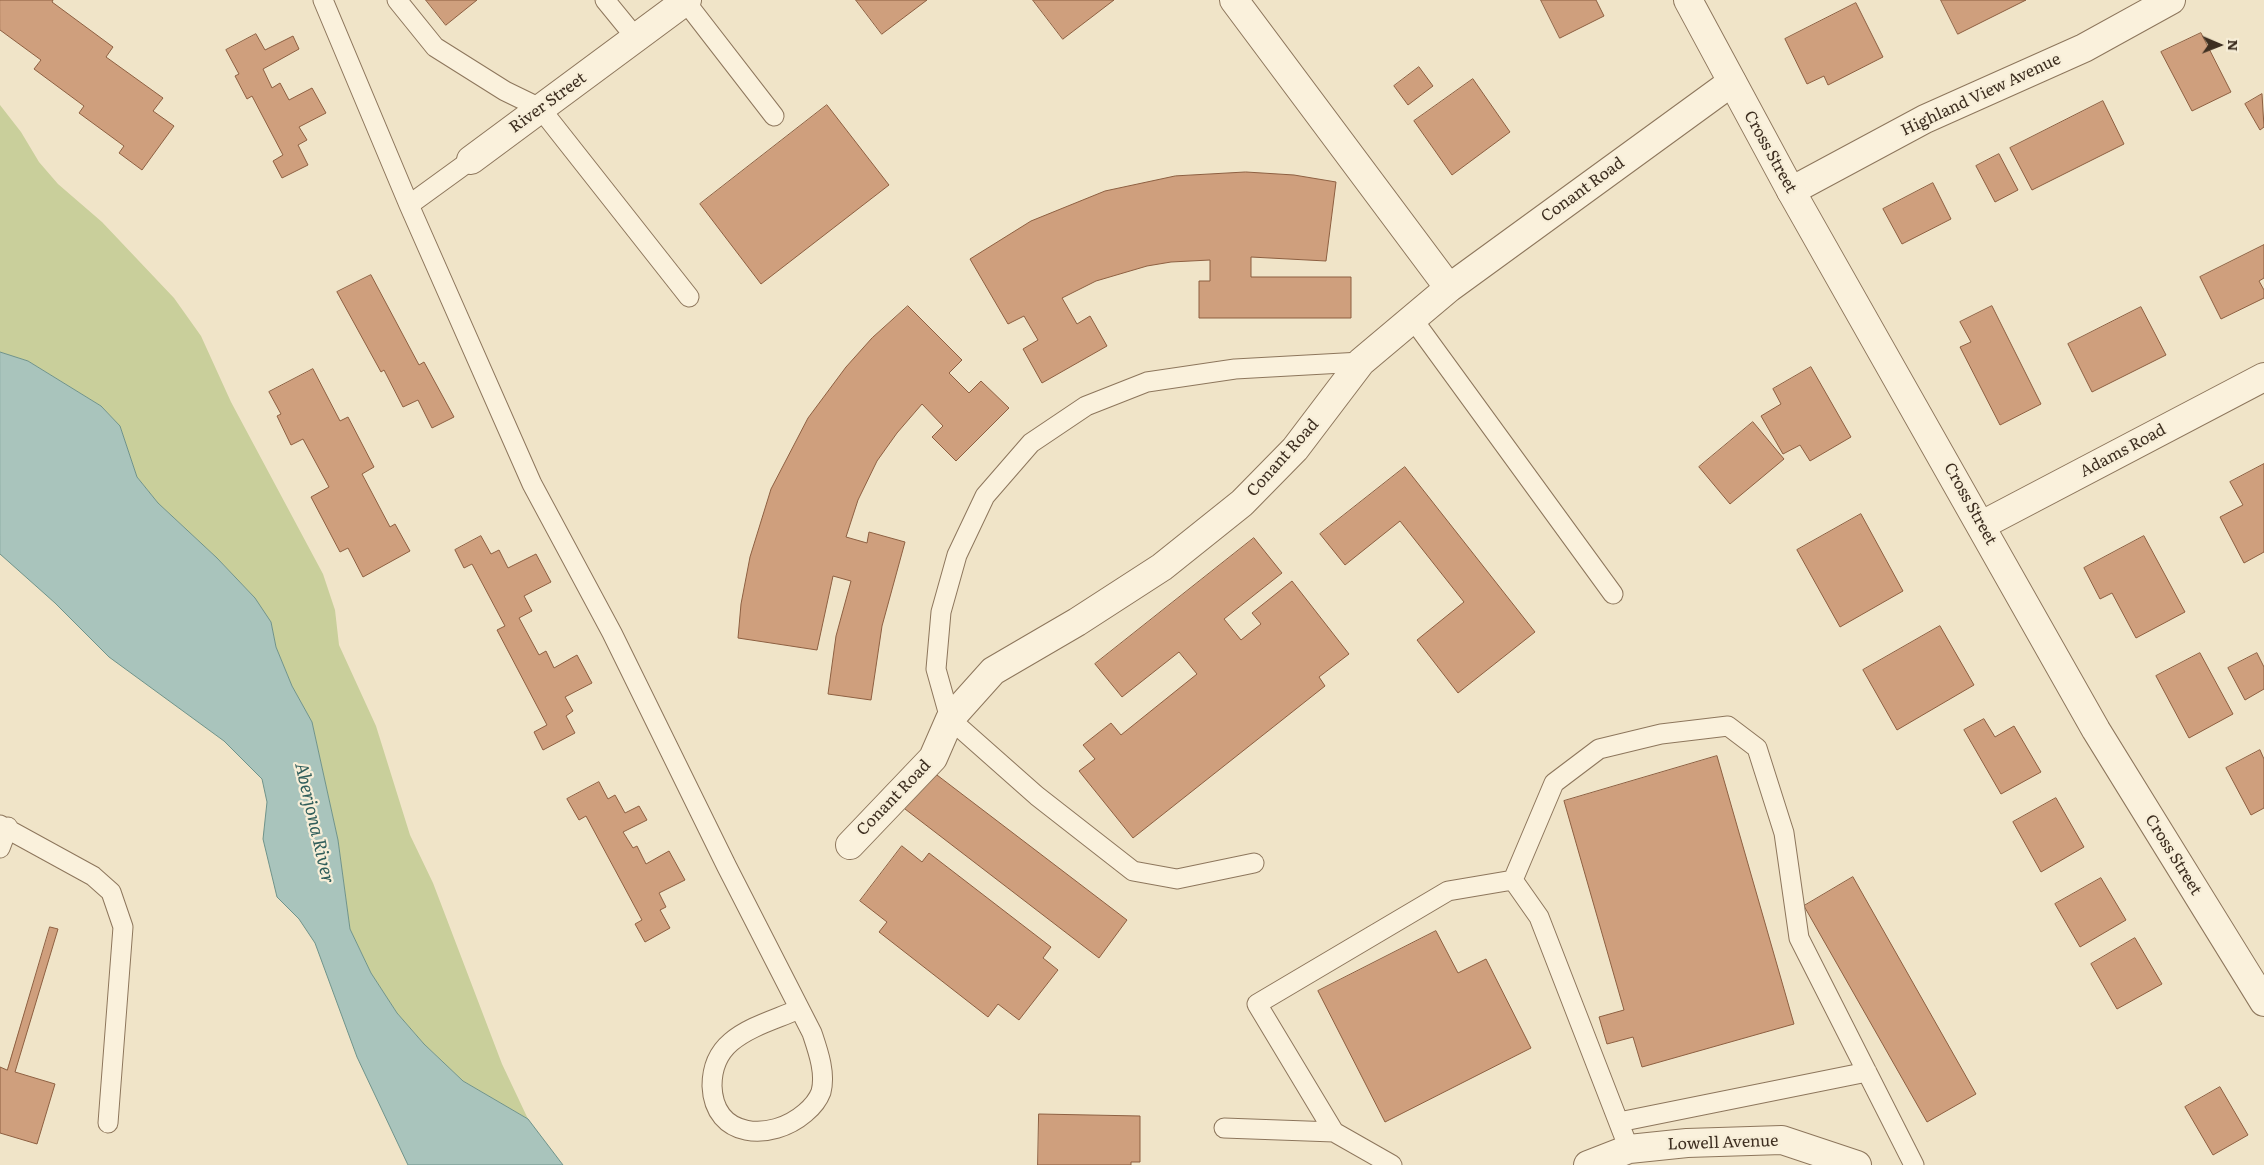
<!DOCTYPE html>
<style>
body{margin:0}
#map{position:relative;width:2264px;height:1165px;overflow:hidden;background:#f0e4c8;font-family:Literata,serif}
canvas{display:block}
.north{position:absolute;left:2194px;top:20px;width:50px;height:50px;-webkit-text-stroke:4px #f7eed8;paint-order:stroke;rotate:91deg;font-size:14px;font-weight:700;line-height:20px;text-align:center;color:#3d2e20}
.north::after{content:'';display:block;margin:auto;width:18px;height:22px;background:#3d2e20;clip-path:polygon(50% 0,100% 100%,50% 72%,0 100%)}
</style>
<div id="map">
<canvas width="2264" height="1165"></canvas>
<div class="north">N</div>
</div>
<script>
const g = document.querySelector('canvas').getContext('2d');
g.lineJoin = 'round';
function fillPath(path, color) {
  g.fillStyle = color;
  g.fill(path, 'evenodd');
}
function trace(path, color, width, dash) {
  g.strokeStyle = color;
  g.lineWidth = width;
  g.lineCap = dash ? 'butt' : 'round';
  g.setLineDash(dash || []);
  g.stroke(path);
}
function label(font, color, halo, rows, align = 'center') {
  g.font = font + ' Literata,serif';
  g.lineWidth = 4.5;
  g.setLineDash([]);
  g.textBaseline = 'middle';
  g.strokeStyle = halo;
  g.fillStyle = color;
  for (const [text, x, y, turn = 0] of rows) {
    g.save();
    g.translate(x, y);
    g.rotate((+turn || 0) * Math.PI / 180);
    g.textAlign = isNaN(turn) ? turn : align;
    if (halo) g.strokeText(text, 0, 0);
    g.fillText(text, 0, 0);
    g.restore();
  }
}
const green = new Path2D(`
 M 0,105 L 21,132 L 39,162 L 58,184 L 102,222 L 174,298 L 201,336 L 231,402 L 323,574 L 335,610 L 339,645 L 376,726 L 410,835 L 433,883 L 502,1064 L 528,1119 L 463,1081 L 424,1044 L 397,1013 L 371,973 L 350,929 L 338,840 L 312,722 L 292,686 L 276,647 L 271,622 L 255,598 L 217,558 L 158,503 L 137,477 L 120,426 L 101,406 L 28,361 L 0,352 Z`);
const water = new Path2D(`
 M 0,352 L 28,361 L 101,406 L 120,426 L 137,477 L 158,503 L 217,558 L 255,598 L 271,622 L 276,647 L 292,686 L 312,722 L 338,840 L 350,929 L 371,973 L 397,1013 L 424,1044 L 463,1081 L 528,1119 L 563,1165 L 408,1165 L 357,1057 L 315,943 L 299,919 L 277,897 L 263,839 L 267,802 L 262,779 L 224,741 L 109,657 L 55,603 L 0,554 Z`);
const building = new Path2D(`
 M 0,0 L 53,0 L 52,2 L 113,47 L 106,57 L 163,98 L 153,111 L 174,126 L 142,170 L 119,153 L 124,146 L 79,113 L 84,106 L 34,69 L 41,60 L 0,30 Z
 M 426,0 L 477,0 L 446,25 Z
 M 856,0 L 927,0 L 882,34 Z
 M 1033,0 L 1114,0 L 1063,39 Z
 M 1541,0 L 1596,0 L 1604,16 L 1560,38 Z
 M 1941,0 L 2026,0 L 1958,34 Z
 M 1856,3 L 1883,57 L 1828,85 L 1824,76 L 1807,84 L 1785,39 Z
 M 2201,33 L 2231,92 L 2192,111 L 2161,52 Z
 M 256,34 L 265,50 L 293,36 L 299,49 L 263,69 L 272,88 L 280,83 L 289,100 L 312,88 L 326,113 L 299,127 L 307,140 L 298,145 L 308,165 L 282,178 L 273,161 L 283,155 L 252,96 L 247,99 L 235,76 L 239,74 L 226,50 Z
 M 1419,67 L 1433,86 L 1408,105 L 1394,86 Z
 M 1473,79 L 1510,132 L 1452,175 L 1414,121 Z
 M 2262,94 L 2264,127 L 2260,130 L 2245,104 Z
 M 2103,101 L 2124,144 L 2032,190 L 2010,148 Z
 M 827,105 L 889,185 L 761,284 L 700,204 Z
 M 1999,154 L 2018,190 L 1995,202 L 1976,166 Z
 M 1246,172 L 1294,175 L 1336,182 L 1326,261 L 1251,257 L 1251,277 L 1351,277 L 1351,318 L 1199,318 L 1199,281 L 1210,281 L 1210,260 L 1171,262 L 1147,266 L 1096,281 L 1062,298 L 1077,324 L 1090,316 L 1107,346 L 1042,383 L 1023,349 L 1038,340 L 1024,316 L 1008,324 L 970,259 L 1031,221 L 1105,191 L 1175,176 Z
 M 1933,183 L 1951,219 L 1902,244 L 1883,209 Z
 M 2264,245 L 2264,278 L 2259,281 L 2264,290 L 2264,298 L 2221,319 L 2200,277 Z
 M 371,275 L 419,365 L 424,362 L 454,417 L 432,428 L 418,400 L 403,407 L 384,370 L 381,372 L 337,292 Z
 M 908,306 L 962,360 L 949,373 L 969,393 L 981,381 L 1009,408 L 956,461 L 932,437 L 943,426 L 922,404 L 897,433 L 877,461 L 858,500 L 846,537 L 867,543 L 869,532 L 905,542 L 882,626 L 871,700 L 828,694 L 836,636 L 851,581 L 833,576 L 817,650 L 738,638 L 741,604 L 750,557 L 771,489 L 808,418 L 846,367 L 872,338 Z
 M 1992,306 L 2041,404 L 2000,425 L 1960,347 L 1971,342 L 1960,322 Z
 M 2141,307 L 2166,355 L 2092,392 L 2068,344 Z
 M 1811,367 L 1851,437 L 1810,461 L 1800,445 L 1783,454 L 1761,416 L 1781,404 L 1773,389 Z
 M 313,369 L 340,421 L 348,417 L 374,467 L 362,474 L 390,527 L 395,524 L 410,551 L 363,577 L 348,548 L 340,552 L 311,497 L 329,487 L 303,439 L 291,445 L 277,416 L 281,414 L 269,392 Z
 M 1753,422 L 1784,459 L 1730,504 L 1699,467 Z
 M 2264,464 L 2264,552 L 2244,563 L 2220,517 L 2243,505 L 2230,482 Z
 M 1405,467 L 1535,632 L 1458,693 L 1417,640 L 1464,602 L 1400,521 L 1345,565 L 1320,534 Z
 M 1861,514 L 1903,591 L 1840,627 L 1797,550 Z
 M 481,536 L 491,554 L 499,550 L 508,568 L 536,554 L 551,582 L 524,596 L 532,611 L 519,618 L 539,655 L 546,651 L 554,668 L 577,655 L 592,683 L 565,697 L 573,711 L 566,716 L 575,733 L 543,750 L 534,732 L 547,725 L 497,630 L 505,626 L 472,564 L 464,568 L 455,550 Z
 M 2144,536 L 2185,612 L 2136,638 L 2112,593 L 2100,599 L 2084,568 Z
 M 1254,538 L 1282,573 L 1224,619 L 1241,640 L 1261,624 L 1252,613 L 1292,581 L 1349,654 L 1319,677 L 1325,686 L 1133,838 L 1079,771 L 1095,759 L 1083,745 L 1111,723 L 1121,735 L 1197,674 L 1179,652 L 1122,697 L 1095,664 Z
 M 1940,626 L 1974,685 L 1897,730 L 1863,670 Z
 M 2200,653 L 2233,714 L 2189,738 L 2156,676 Z
 M 2257,653 L 2264,667 L 2264,689 L 2245,700 L 2228,668 Z
 M 1984,719 L 1995,737 L 2014,726 L 2041,772 L 2001,794 L 1964,730 Z
 M 2260,750 L 2264,759 L 2264,808 L 2251,815 L 2226,768 Z
 M 1717,756 L 1794,1024 L 1642,1067 L 1633,1037 L 1607,1044 L 1599,1017 L 1624,1010 L 1564,801 Z
 M 933,772 L 1127,920 L 1099,958 L 905,809 Z
 M 599,782 L 608,799 L 615,795 L 625,813 L 639,806 L 647,820 L 623,832 L 633,848 L 637,846 L 646,864 L 669,851 L 685,880 L 659,893 L 666,907 L 660,910 L 670,928 L 645,942 L 635,924 L 642,920 L 586,816 L 579,820 L 567,799 Z
 M 2056,798 L 2084,847 L 2041,872 L 2013,822 Z
 M 902,846 L 922,862 L 929,853 L 1051,947 L 1043,958 L 1058,970 L 1019,1020 L 998,1004 L 988,1017 L 879,932 L 887,922 L 860,901 Z
 M 1853,877 L 1976,1094 L 1927,1122 L 1804,906 Z
 M 2101,878 L 2126,920 L 2080,947 L 2055,904 Z
 M 50,927 L 58,929 L 15,1072 L 55,1084 L 37,1144 L 0,1133 L 0,1067 L 7,1070 Z
 M 1436,931 L 1458,973 L 1486,959 L 1531,1048 L 1385,1122 L 1318,991 Z
 M 2135,938 L 2162,984 L 2117,1009 L 2091,964 Z
 M 2220,1087 L 2248,1135 L 2213,1155 L 2185,1107 Z
 M 1039,1114 L 1140,1116 L 1140,1162 L 1131,1162 L 1131,1165 L 1038,1165 Z`);
const service = new Path2D(`
 M 323,0 L 409,205 L 532,484 L 612,633 L 727,867 L 812,1033 C 818,1051 826,1073 821,1092 C 818,1100 811,1108 805,1113 C 771,1142 714,1139 712,1086 C 712,1069 718,1053 731,1042 C 750,1026 777,1019 799,1009
 M 397,0 L 435,47 L 505,91 L 540,108 L 689,297
 M 605,0 L 636,38
 M 685,1 L 774,116
 M 409,205 L 471,160
 M 1412,318 L 1613,594
 M 0,825 L 93,876 L 111,892 L 123,927 L 108,1123
 M 0,848 L 8,827
 M 1254,863 L 1177,879 L 1133,871 L 1037,796 L 950,719 L 936,669 L 941,612 L 957,555 L 985,496 L 1031,443 L 1086,406 L 1147,382 L 1235,369 L 1361,362
 M 1513,880 L 1554,783 L 1599,749 L 1661,734 L 1728,726 L 1757,748 L 1784,833 L 1799,938 L 1914,1165
 M 1513,880 L 1539,917 L 1629,1149
 M 1619,1122 L 1867,1072
 M 1224,1128 L 1334,1132 L 1392,1165
 M 1334,1132 L 1257,1004 L 1448,891 L 1513,880`);
const minor = new Path2D(`
 M 1234,0 L 1449,288
 M 471,160 L 687,0
 M 1791,191 L 1925,119 L 2084,48 L 2171,0
 M 1982,525 L 2264,377
 M 850,845 L 933,758 L 950,719 L 993,671 L 1077,622 L 1162,567 L 1242,503 L 1295,449 L 1361,362 L 1449,288 L 1732,82
 M 1588,1165 L 1629,1149 L 1687,1143 L 1782,1140 L 1857,1165`);
const tertiary = new Path2D(`
 M 1688,0 L 1791,191 L 2096,730 L 2264,1002`);
const streetNames = [
 ["Highland View Avenue",1981,95,-25],
 ["River Street",548,103,-36],
 ["Cross Street",1770,152,61],
 ["Conant Road",1583,190,-36],
 ["Adams Road",2123,451,-28],
 ["Conant Road",1283,458,-48],
 ["Cross Street",1970,504,61],
 ["Conant Road",894,798,-46],
 ["Cross Street",2173,855,58],
 ["Lowell Avenue",1723,1143,-2]
];
const waterNames = [
 ["Aberjona River",314,823,77]
];
fillPath(green, '#c9cf9b');
fillPath(water, '#a9c4bc');
trace(water, '#6f938a', 1);
fillPath(building, '#cf9f7d');
trace(building, '#8d5f41', 1);
trace(service, '#8d765c', 21);
trace(minor, '#8d765c', 30);
trace(tertiary, '#8d765c', 30);
trace(service, '#faf1dc', 19);
trace(minor, '#faf1dc', 28);
trace(tertiary, '#faf1dc', 28);
label('16px', '#3d2e20', '#f7eed8', streetNames);
label('italic 18px', '#2f5d5a', '#f7eed8', waterNames);
</script>
